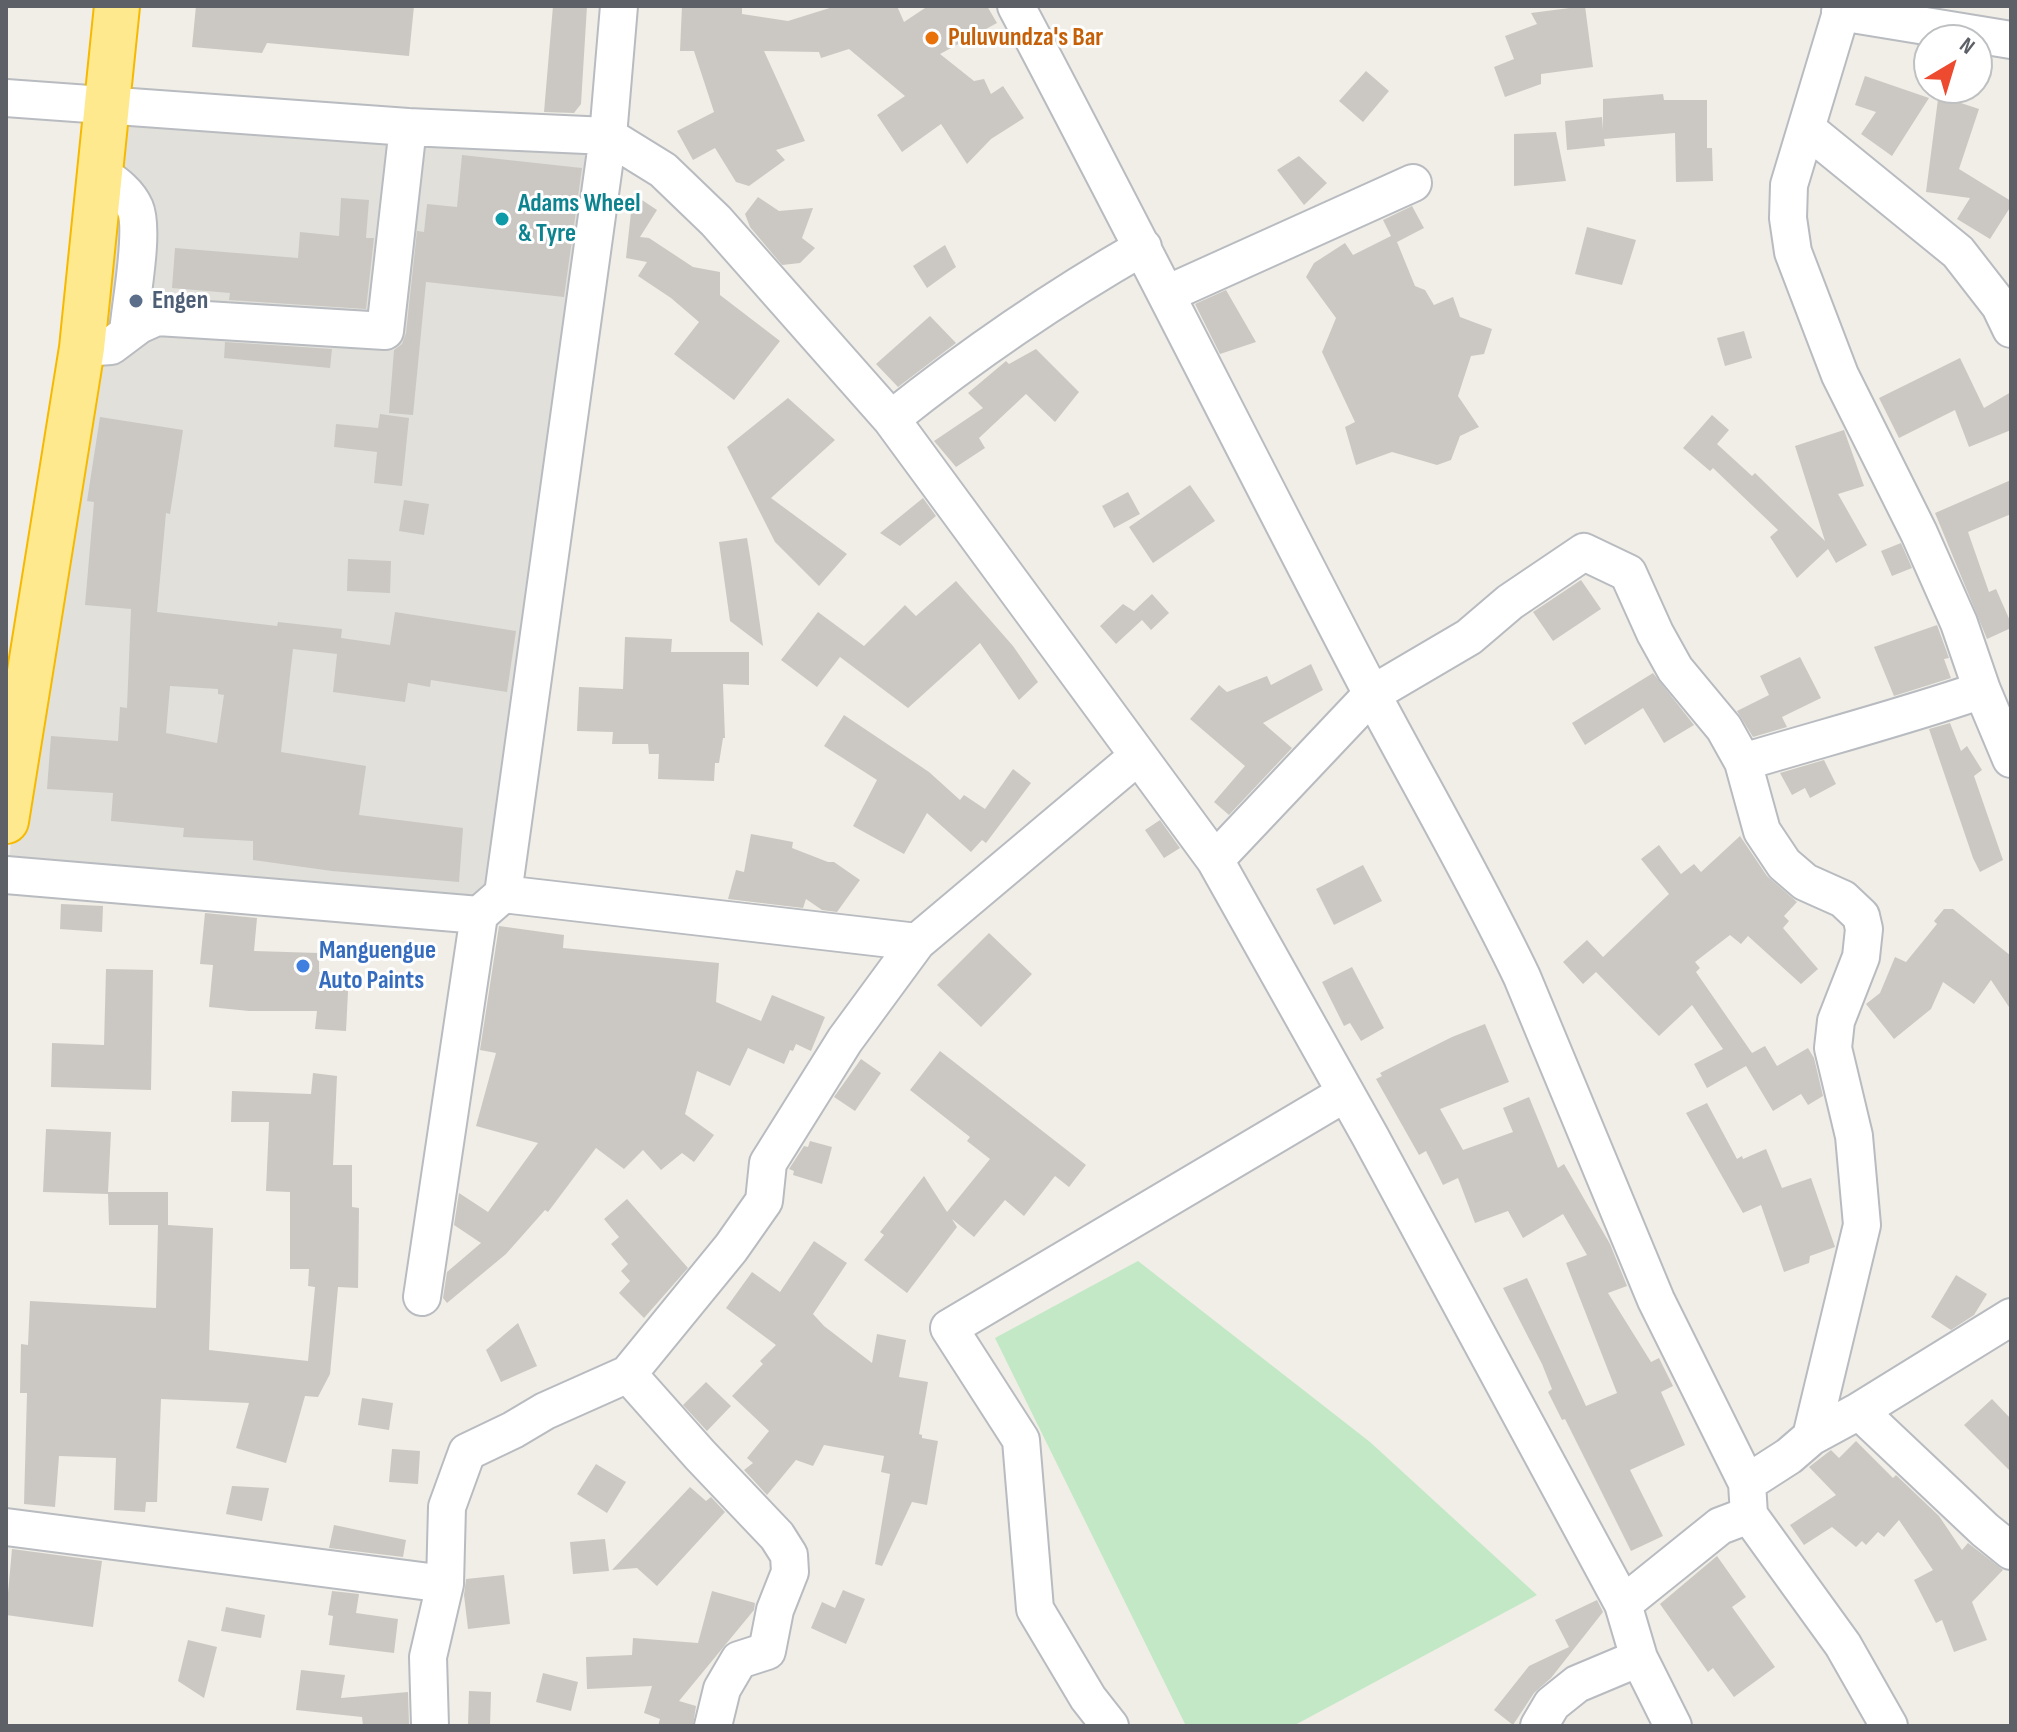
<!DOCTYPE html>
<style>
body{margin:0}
#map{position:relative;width:2017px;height:1732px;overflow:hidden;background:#f0eee6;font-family:"Sofia Sans Condensed",sans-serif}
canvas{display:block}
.frame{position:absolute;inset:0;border:8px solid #5d6167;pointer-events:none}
.north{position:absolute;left:1913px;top:24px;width:80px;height:80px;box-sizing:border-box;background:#fff;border:2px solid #bec0c2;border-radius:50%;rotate:38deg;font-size:22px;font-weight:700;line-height:32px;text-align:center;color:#5d6167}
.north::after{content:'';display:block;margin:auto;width:28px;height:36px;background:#ed4a2f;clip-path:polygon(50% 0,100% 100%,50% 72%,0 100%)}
</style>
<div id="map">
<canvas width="2017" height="1732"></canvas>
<div class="frame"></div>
<div class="north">N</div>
</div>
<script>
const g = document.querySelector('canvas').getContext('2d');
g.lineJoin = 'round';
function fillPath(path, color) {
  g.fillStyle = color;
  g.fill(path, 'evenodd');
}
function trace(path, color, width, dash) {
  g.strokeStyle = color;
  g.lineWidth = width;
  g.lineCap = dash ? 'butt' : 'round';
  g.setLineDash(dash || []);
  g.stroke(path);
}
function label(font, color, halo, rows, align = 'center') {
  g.font = font + ' "Sofia Sans Condensed",sans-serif';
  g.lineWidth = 6;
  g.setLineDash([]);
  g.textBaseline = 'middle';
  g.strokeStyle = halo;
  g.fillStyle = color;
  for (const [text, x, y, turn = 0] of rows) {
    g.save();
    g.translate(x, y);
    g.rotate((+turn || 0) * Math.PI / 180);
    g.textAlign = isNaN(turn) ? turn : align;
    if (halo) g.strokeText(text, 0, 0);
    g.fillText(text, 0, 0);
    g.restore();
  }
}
const industrial = new Path2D(`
 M 107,105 L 608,136 L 488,907 L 7,875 Z`);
const green = new Path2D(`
 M 1138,1261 L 1370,1442 L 1537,1595 L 1293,1726 L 1186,1726 L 995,1338 Z`);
const building = new Path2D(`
 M 196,6 L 414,6 L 409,56 L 267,43 L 262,53 L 192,47 Z
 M 553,6 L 587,6 L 581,104 L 574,113 L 544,112 Z
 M 682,6 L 742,6 L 742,14 L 788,21 L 836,6 L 897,6 L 904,22 L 928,6 L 987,6 L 997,23 L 940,54 L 974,81 L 984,79 L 991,94 L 1003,86 L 1024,118 L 991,139 L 967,164 L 941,124 L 902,152 L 877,115 L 905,96 L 849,49 L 821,58 L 819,52 L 764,51 L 805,141 L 776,150 L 785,160 L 749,186 L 736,182 L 715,148 L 693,160 L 677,131 L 714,112 L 694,51 L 680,51 Z
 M 1585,6 L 1593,67 L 1541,74 L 1541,84 L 1505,97 L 1494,67 L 1514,59 L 1505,36 L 1537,24 L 1531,13 Z
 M 1366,71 L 1389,91 L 1363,122 L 1339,101 Z
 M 1865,76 L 1929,98 L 1892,156 L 1861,134 L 1876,112 L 1855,105 Z
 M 1663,94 L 1664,100 L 1707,100 L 1707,148 L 1712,148 L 1713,181 L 1676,182 L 1675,133 L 1604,139 L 1605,146 L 1567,150 L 1565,121 L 1602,117 L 1603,130 L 1603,99 Z
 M 1938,99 L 1949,99 L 1979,109 L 1959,169 L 2011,201 L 2011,206 L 1990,239 L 1957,219 L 1970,198 L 1926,192 Z
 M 1556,132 L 1566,181 L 1514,186 L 1514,134 Z
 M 462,155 L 582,168 L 564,297 L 426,282 L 413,415 L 389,413 L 394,350 L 402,344 L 406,333 L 417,231 L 424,232 L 427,204 L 457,207 Z
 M 1299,156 L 1327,183 L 1304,205 L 1277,170 Z
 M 633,194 L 657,210 L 640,237 L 649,238 L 693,267 L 720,272 L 720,295 L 780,341 L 734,400 L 674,354 L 699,322 L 671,298 L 638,276 L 647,262 L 626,258 Z
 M 758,197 L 779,211 L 813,208 L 802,238 L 815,248 L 800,263 L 782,265 L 750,227 L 745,214 Z
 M 341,198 L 369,200 L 366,238 L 374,238 L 366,309 L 229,300 L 230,293 L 172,288 L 175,248 L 298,258 L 300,232 L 339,236 Z
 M 1412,206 L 1424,228 L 1397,242 L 1415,286 L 1425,290 L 1434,305 L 1453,297 L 1460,317 L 1492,329 L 1484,354 L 1471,356 L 1458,396 L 1479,427 L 1460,436 L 1451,460 L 1437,465 L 1392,452 L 1356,465 L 1345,427 L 1355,422 L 1322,352 L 1336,318 L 1306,277 L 1314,263 L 1345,243 L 1353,255 L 1391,236 L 1383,220 Z
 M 1587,227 L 1636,240 L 1622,285 L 1575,274 Z
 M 945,245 L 956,267 L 927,288 L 913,266 Z
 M 1226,290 L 1256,342 L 1220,354 L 1195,304 Z
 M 930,316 L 956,343 L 898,387 L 876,364 Z
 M 1744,331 L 1752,358 L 1725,366 L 1717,338 Z
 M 225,342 L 332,349 L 330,368 L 224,358 Z
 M 1036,349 L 1079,392 L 1055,422 L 1026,394 L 979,438 L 985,448 L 956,467 L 934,441 L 983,408 L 968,393 L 1006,361 L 1009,364 Z
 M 1960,358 L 1984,408 L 2011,392 L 2011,430 L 1969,447 L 1955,410 L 1899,438 L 1879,398 Z
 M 788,398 L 835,440 L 771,498 L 847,554 L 819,586 L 775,542 L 727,447 Z
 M 380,414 L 409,418 L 402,486 L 374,483 L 377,452 L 334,447 L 336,424 L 378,428 Z
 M 1712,415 L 1729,430 L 1717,444 L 1752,476 L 1755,473 L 1825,541 L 1795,446 L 1844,430 L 1864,486 L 1838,494 L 1867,545 L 1836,563 L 1828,549 L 1797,578 L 1770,537 L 1778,530 L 1713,468 L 1710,471 L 1683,448 Z
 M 100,417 L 183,430 L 170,514 L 166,513 L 157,612 L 277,626 L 278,622 L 342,629 L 341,638 L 390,645 L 395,612 L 516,631 L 507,692 L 431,680 L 430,687 L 408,683 L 405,702 L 333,692 L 337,654 L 293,649 L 281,752 L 366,766 L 359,815 L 463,828 L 459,882 L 332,871 L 253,860 L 253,841 L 183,837 L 184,828 L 111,821 L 113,793 L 47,789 L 51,736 L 118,741 L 120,707 L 127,708 L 131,609 L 85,605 L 94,502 L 87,501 ZM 170,686 L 218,689 L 218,694 L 224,695 L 217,743 L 166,733 Z
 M 2011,480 L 2011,514 L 1968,532 L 1989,592 L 1996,589 L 2011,623 L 2011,628 L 1987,639 L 1935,513 Z
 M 1190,485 L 1215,521 L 1153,563 L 1129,527 Z
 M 1128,492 L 1140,514 L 1114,528 L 1102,506 Z
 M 923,498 L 936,516 L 900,546 L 880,533 Z
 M 404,500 L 429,504 L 424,535 L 399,531 Z
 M 747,538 L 751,562 L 763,646 L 730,621 L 719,542 Z
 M 1901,543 L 1912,568 L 1892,576 L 1881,551 Z
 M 348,559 L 391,561 L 390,593 L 347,591 Z
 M 1581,580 L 1601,609 L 1553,641 L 1533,612 Z
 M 956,581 L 1013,646 L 1038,682 L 1019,700 L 980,643 L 908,708 L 840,657 L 817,687 L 781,660 L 818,612 L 864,646 L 905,605 L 916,616 Z
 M 1152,594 L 1169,613 L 1151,630 L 1142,620 L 1116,644 L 1100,626 L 1123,604 L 1134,611 Z
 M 1937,625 L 1949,658 L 1944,659 L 1951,678 L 1894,696 L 1874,647 Z
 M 625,637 L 672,639 L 671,652 L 749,652 L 749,685 L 723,684 L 725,738 L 723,738 L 719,763 L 715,763 L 714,781 L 658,779 L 659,754 L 649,754 L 648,744 L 612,744 L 613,732 L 577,731 L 579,687 L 623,689 Z
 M 1800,657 L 1821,698 L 1782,717 L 1787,727 L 1753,737 L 1737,711 L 1769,695 L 1760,676 Z
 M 1311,664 L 1323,690 L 1263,723 L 1292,748 L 1229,815 L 1214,802 L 1245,766 L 1190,719 L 1219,685 L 1227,692 L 1267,676 L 1271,685 Z
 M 1653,673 L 1694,725 L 1664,743 L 1643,708 L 1585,745 L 1572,723 Z
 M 844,715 L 929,772 L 960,800 L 964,795 L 985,809 L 1013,769 L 1031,783 L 986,843 L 982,840 L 971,852 L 927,813 L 904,854 L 853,826 L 877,780 L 824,746 Z
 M 1950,723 L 1961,751 L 1967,746 L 1982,770 L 1974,776 L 2003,860 L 1980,872 L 1973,858 L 1929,729 Z
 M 1824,760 L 1836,784 L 1810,798 L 1805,788 L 1792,795 L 1780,773 Z
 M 1160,820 L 1180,848 L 1164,858 L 1145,830 Z
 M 751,834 L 793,842 L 792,848 L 828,862 L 834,862 L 860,880 L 837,912 L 822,910 L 806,899 L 803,908 L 728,899 L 736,870 L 744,872 Z
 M 1740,836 L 1767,876 L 1797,902 L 1784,916 L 1789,921 L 1783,928 L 1818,969 L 1801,984 L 1748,936 L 1741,944 L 1730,935 L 1695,962 L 1700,968 L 1696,972 L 1752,1053 L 1765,1046 L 1777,1066 L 1808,1048 L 1814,1058 L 1823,1096 L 1808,1105 L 1801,1094 L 1773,1111 L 1746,1066 L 1707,1088 L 1694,1064 L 1723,1049 L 1692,1005 L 1659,1036 L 1596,972 L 1583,984 L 1563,962 L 1587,940 L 1603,957 L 1669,894 L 1641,859 L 1659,845 L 1681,874 L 1694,864 L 1701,872 Z
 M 1363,865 L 1382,901 L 1334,925 L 1316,889 Z
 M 61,904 L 103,906 L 102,932 L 60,929 Z
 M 1944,909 L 1953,909 L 2011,956 L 2011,1010 L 1991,980 L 1974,1004 L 1943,982 L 1931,1009 L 1894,1039 L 1866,1004 L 1880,993 L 1895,957 L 1906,962 L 1937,924 L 1934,921 Z
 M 205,913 L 257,918 L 254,951 L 319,953 L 319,972 L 349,972 L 346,1031 L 315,1029 L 317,1011 L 249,1011 L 209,1007 L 213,965 L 200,964 Z
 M 499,926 L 564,935 L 563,948 L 719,963 L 716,1002 L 761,1021 L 772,995 L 825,1017 L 811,1051 L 796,1044 L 793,1051 L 790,1050 L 784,1064 L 748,1048 L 730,1086 L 697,1071 L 685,1114 L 714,1135 L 694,1162 L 682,1153 L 661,1170 L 643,1150 L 624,1169 L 596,1148 L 548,1212 L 545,1210 L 506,1254 L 447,1303 L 443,1298 L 447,1272 L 481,1243 L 454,1225 L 459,1193 L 488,1212 L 538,1143 L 476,1126 L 496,1053 L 480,1050 Z
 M 989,933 L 1032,974 L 981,1027 L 937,985 Z
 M 1352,967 L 1384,1028 L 1361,1041 L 1350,1023 L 1344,1026 L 1322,982 Z
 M 106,969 L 153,970 L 151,1090 L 51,1087 L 52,1043 L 104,1045 Z
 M 1485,1024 L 1509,1082 L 1440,1109 L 1463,1150 L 1513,1132 L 1503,1108 L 1529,1097 L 1558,1168 L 1564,1164 L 1610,1244 L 1627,1286 L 1608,1293 L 1651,1362 L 1659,1358 L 1673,1386 L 1661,1392 L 1685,1445 L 1630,1470 L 1663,1536 L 1631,1551 L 1565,1419 L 1562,1420 L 1548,1392 L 1552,1389 L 1542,1364 L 1503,1288 L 1527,1278 L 1586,1406 L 1617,1393 L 1566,1263 L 1587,1255 L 1563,1214 L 1523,1238 L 1508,1211 L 1475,1223 L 1458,1178 L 1443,1185 L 1426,1151 L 1419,1155 L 1376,1079 L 1382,1076 L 1380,1073 L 1452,1037 Z
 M 940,1051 L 1086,1165 L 1069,1187 L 1055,1176 L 1024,1216 L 1005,1200 L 974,1237 L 952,1219 L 957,1227 L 907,1293 L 864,1260 L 884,1235 L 880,1232 L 924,1176 L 947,1212 L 990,1159 L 967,1141 L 970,1137 L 910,1090 Z
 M 861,1059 L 881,1073 L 855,1111 L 834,1097 Z
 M 313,1073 L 337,1076 L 333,1165 L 352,1165 L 352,1207 L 359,1208 L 358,1288 L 338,1287 L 330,1374 L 318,1397 L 305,1396 L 286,1463 L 236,1448 L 249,1403 L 161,1399 L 157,1502 L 146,1502 L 145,1512 L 114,1510 L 116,1458 L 59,1456 L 55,1507 L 24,1504 L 27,1393 L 20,1393 L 21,1344 L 28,1345 L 30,1301 L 156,1308 L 158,1225 L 109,1225 L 108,1194 L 43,1192 L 46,1129 L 111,1132 L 108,1192 L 168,1192 L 168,1225 L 213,1228 L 209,1350 L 308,1361 L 315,1287 L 308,1286 L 309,1269 L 290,1269 L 290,1192 L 266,1191 L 269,1122 L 231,1122 L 232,1091 L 311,1094 Z
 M 1707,1103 L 1737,1159 L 1742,1156 L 1743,1159 L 1766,1149 L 1782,1188 L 1811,1178 L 1835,1247 L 1810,1256 L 1809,1263 L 1784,1272 L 1761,1205 L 1743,1213 L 1686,1113 Z
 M 810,1141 L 832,1147 L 822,1184 L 793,1175 L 794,1171 L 789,1169 L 804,1146 L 808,1147 Z
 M 627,1199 L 688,1268 L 644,1318 L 619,1293 L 630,1281 L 621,1271 L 628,1264 L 611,1244 L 619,1237 L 604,1219 Z
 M 814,1241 L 847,1263 L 813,1314 L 824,1326 L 872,1363 L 877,1334 L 906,1340 L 899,1377 L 928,1382 L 919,1434 L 922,1435 L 922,1438 L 938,1441 L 927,1505 L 912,1502 L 882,1566 L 875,1564 L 890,1474 L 881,1472 L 884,1456 L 824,1445 L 813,1466 L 796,1460 L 767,1495 L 744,1470 L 753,1463 L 747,1458 L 769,1431 L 732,1396 L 763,1364 L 760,1361 L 776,1345 L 726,1308 L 752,1272 L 780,1292 Z
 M 1956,1275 L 1987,1294 L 1974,1315 L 1951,1330 L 1931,1317 Z
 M 518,1323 L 537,1366 L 501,1382 L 486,1350 Z
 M 706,1382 L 731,1406 L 707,1431 L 683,1405 Z
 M 362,1398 L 393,1403 L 389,1430 L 358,1425 Z
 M 1992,1399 L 2011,1419 L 2011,1472 L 1964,1425 Z
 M 1856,1441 L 1893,1478 L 1896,1475 L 1939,1516 L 1962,1550 L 1968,1543 L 2003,1570 L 1972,1602 L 1987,1640 L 1954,1652 L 1942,1620 L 1936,1623 L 1914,1580 L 1933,1570 L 1899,1520 L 1884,1537 L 1878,1532 L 1866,1545 L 1862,1541 L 1856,1547 L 1832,1527 L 1804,1545 L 1790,1525 L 1836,1495 L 1809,1467 L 1831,1450 L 1839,1458 Z
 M 392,1449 L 420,1451 L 418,1484 L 389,1482 Z
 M 596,1464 L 626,1482 L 607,1513 L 577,1494 Z
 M 232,1486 L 269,1488 L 262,1521 L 226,1514 Z
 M 690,1487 L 706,1501 L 711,1497 L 725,1512 L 657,1586 L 637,1568 L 612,1570 Z
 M 334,1525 L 406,1540 L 403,1557 L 329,1548 Z
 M 605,1539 L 609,1571 L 573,1574 L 570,1542 Z
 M 12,1549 L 102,1561 L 93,1627 L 6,1615 Z
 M 1717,1556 L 1746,1597 L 1732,1607 L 1775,1667 L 1734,1697 L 1713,1668 L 1708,1672 L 1660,1604 Z
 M 504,1575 L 510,1624 L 468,1629 L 464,1595 L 466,1579 Z
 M 843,1590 L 865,1599 L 846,1644 L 811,1628 L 822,1602 L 835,1608 Z
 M 332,1591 L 359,1594 L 356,1613 L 398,1619 L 394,1653 L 329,1645 L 333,1616 L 328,1615 Z
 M 712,1591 L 755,1603 L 754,1610 L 679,1701 L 696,1706 L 693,1726 L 658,1726 L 660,1719 L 644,1713 L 652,1686 L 587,1689 L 586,1657 L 632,1655 L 633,1638 L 698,1643 Z
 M 1597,1600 L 1603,1612 L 1551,1678 L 1534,1693 L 1513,1725 L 1494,1710 L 1529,1666 L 1569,1647 L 1555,1620 Z
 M 226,1607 L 265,1615 L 261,1638 L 221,1631 Z
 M 188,1640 L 217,1647 L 204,1698 L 178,1681 Z
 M 301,1670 L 345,1675 L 341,1698 L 408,1692 L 409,1724 L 363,1726 L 362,1717 L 296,1710 Z
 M 543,1673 L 578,1682 L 571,1711 L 536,1702 Z
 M 469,1691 L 491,1692 L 490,1726 L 468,1726 Z`);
const minor = new Path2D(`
 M 1016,6 C 1137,234 1252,465 1372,694 C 1422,788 1476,881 1522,977 L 1656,1300 L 1747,1483
 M 1843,6 L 1789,185 L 1788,218 L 1793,252 L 1840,375 L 1919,533 L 1959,623 L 1982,690 L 2011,759
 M 1840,12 L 2011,40
 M 6,98 L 408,127 L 608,136 L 663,170 L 716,221 L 891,419 L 1215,860 L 1370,1136 L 1623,1604 L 1639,1658 L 1673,1726
 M 1807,129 L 1958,252 L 2000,306 L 2011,329
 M 100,173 C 114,183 128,192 135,208 C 145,231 130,305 128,333
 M 1167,294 L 1413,183
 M 82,348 L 111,346 L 139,325 L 157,317 L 385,331 L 408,127
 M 891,419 C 971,355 1054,298 1143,247
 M 1743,762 C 1823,738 1903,717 1982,690
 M 1215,860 L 1372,694 L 1469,637 L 1510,602 L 1584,552 L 1628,573 L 1655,633 L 1675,669 L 1724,728 L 1743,762 L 1762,831 L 1784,864 L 1805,882 L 1843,899 L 1861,916 L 1864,929 L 1861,957 L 1836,1021 L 1833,1048 L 1854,1136 L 1862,1225 L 1811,1437
 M 6,875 L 479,915 L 503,894 L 917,942 L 1138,756
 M 503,894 L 608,136 L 619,6
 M 422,1297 L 479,915
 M 628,1374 L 700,1455 L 777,1536 L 789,1555 L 790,1572 L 775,1610 L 767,1651 L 739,1660 L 722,1689 L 713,1726
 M 1859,1411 L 1985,1530 L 2011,1551
 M 1749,1515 L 1843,1645 L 1889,1726
 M 6,1527 L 445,1584 L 447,1507 L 467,1452 L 513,1430 L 545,1411 L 628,1374 L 731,1248 L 764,1201 L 768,1163 L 845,1040 L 917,942
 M 1623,1604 L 1720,1526 L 1749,1515 L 1747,1483 L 1789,1456 L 1811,1437 L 1859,1411 L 2011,1317
 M 430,1726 L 428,1657 L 445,1584
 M 1110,1726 L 1088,1698 L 1035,1609 L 1021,1440 L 949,1328 L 1344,1094
 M 1539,1726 L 1552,1704 L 1577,1684 L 1639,1658`);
const highway = new Path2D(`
 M 6,821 L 82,348 L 117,6`);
const markers = [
 [932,38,8,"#e8710a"],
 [502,219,8,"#0f9aa8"],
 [136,301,8,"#5c6f8a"],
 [303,966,8,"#3f7fe0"]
];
const foodNames = [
 ["Puluvundza's Bar",948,38]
];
const cultureNames = [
 ["Adams Wheel",518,204],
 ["& Tyre",518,234]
];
const serviceNames = [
 ["Engen",152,301]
];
const shopNames = [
 ["Manguengue",319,951],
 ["Auto Paints",319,981]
];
fillPath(industrial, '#e1e0da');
fillPath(green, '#c2e8c5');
fillPath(building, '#cbc8c3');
trace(minor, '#b8bbc0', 40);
trace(highway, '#f6b900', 48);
trace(minor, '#fff', 36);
trace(highway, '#ffe98e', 44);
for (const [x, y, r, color] of markers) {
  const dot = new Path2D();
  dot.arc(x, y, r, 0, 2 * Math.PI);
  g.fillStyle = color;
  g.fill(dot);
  trace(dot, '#fff', 3);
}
label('bold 26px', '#c56008', '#fff', foodNames, 'left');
label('bold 26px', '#0d838f', '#fff', cultureNames, 'left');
label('bold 26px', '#4e5e75', '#fff', serviceNames, 'left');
label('bold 26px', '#366cbe', '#fff', shopNames, 'left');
</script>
